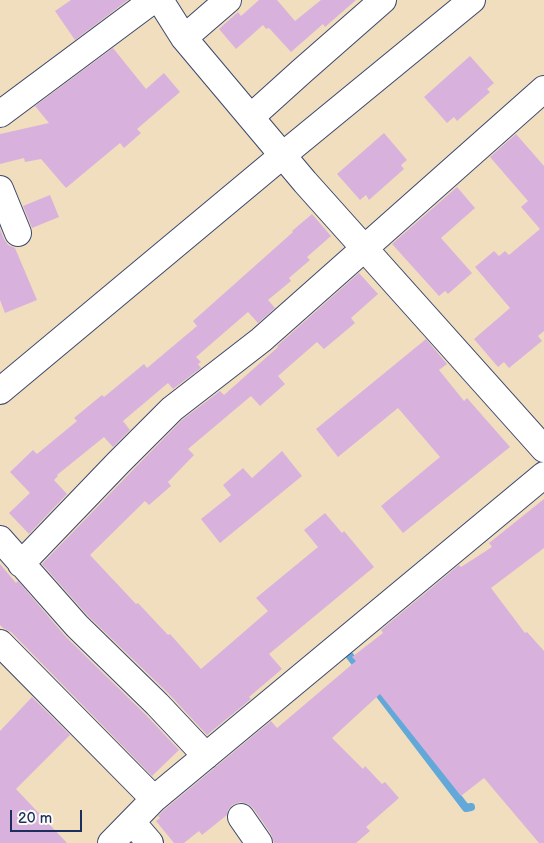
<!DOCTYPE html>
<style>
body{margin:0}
#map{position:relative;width:544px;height:843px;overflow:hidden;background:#f1debe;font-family:"Balsamiq Sans",sans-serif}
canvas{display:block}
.scale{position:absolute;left:10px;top:810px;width:72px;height:22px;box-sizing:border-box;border:2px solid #1b2f5e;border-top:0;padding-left:6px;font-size:15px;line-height:18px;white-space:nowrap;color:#1b2f5e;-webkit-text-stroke:4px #fdfcf7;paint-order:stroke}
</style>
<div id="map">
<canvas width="544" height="843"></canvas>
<div class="scale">20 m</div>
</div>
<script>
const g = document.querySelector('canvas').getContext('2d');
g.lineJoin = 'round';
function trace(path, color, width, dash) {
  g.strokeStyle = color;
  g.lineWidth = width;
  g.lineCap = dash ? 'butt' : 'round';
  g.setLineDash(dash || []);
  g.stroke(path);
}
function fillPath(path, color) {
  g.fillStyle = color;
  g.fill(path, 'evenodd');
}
const stream = new Path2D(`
 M 346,651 L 360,669
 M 373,686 L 466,808 L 471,807`);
const building = new Path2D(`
 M 71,0 L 128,0 L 75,40 L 55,11 Z
 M 259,0 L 277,0 L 295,21 L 321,0 L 356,0 L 325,27 L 323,24 L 291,52 L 269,28 L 266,29 L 263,25 L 236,49 L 219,29 L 238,12 L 241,16 Z
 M 113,48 L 146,89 L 164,73 L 180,92 L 137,129 L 141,133 L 124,148 L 120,143 L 66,188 L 41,159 L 25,162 L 24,158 L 0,164 L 0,134 L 49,123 L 35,106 Z
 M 470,56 L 494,83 L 487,89 L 490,92 L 457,121 L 454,117 L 447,123 L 424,97 Z
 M 384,133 L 407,160 L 401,165 L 404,169 L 369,200 L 366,195 L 360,200 L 337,174 Z
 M 516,134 L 544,166 L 544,331 L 538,336 L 542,341 L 509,368 L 504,362 L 498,367 L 474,339 L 510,308 L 475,267 L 494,251 L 499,256 L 505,251 L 509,255 L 540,229 L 521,207 L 528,201 L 490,157 Z
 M 457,187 L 475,208 L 441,238 L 472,273 L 448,294 L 445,291 L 439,296 L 392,244 Z
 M 50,195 L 59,217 L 32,228 L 23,206 Z
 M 312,214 L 331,236 L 307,257 L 310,260 L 289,278 L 291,281 L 268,300 L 275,308 L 258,323 L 248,312 L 196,357 L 201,362 L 198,364 L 201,368 L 173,389 L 168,383 L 123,421 L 130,430 L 113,447 L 104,437 L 57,475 L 58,476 L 54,480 L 67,494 L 29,534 L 9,513 L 30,493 L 10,472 L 33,450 L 37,454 L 77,421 L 74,418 L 102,395 L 104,397 L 144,364 L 147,368 L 197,326 L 193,321 L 293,232 L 292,231 Z
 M 0,229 L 4,239 L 8,245 L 15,248 L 37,300 L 5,313 L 0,300 Z
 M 359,273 L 378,294 L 351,318 L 355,323 L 324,349 L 317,342 L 278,376 L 285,384 L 260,406 L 251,396 L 188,449 L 194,455 L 168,482 L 171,486 L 149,505 L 145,501 L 90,555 L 136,604 L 138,603 L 168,635 L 170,634 L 201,669 L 268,611 L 256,598 L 318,547 L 304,530 L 325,513 L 342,533 L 344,531 L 374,567 L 269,654 L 282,669 L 249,697 L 251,699 L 207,735 L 168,693 L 88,616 L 42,564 L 129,474 L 182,420 L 220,391 L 224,395 L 278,347 L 277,346 Z
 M 426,339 L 447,364 L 439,370 L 464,401 L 467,398 L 510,447 L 403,533 L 381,506 L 440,457 L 398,408 L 338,457 L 316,429 Z
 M 282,451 L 302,476 L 220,543 L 201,519 L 231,495 L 223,485 L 243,468 L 252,478 Z
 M 544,499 L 544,548 L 491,588 L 525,633 L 527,632 L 544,651 L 544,843 L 539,843 L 484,778 L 461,796 L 380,694 L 332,738 L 363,769 L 365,766 L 382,784 L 385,782 L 399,798 L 366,827 L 370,831 L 356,843 L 274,843 L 271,834 L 253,808 L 248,804 L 240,802 L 232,805 L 228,810 L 227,815 L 202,835 L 199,831 L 184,843 L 174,843 L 156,821 L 160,818 L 158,816 L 164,810 L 271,721 L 277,728 L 356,661 L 352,657 L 383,633 L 381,630 L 459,565 L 461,567 L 492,547 L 489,543 Z
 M 0,564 L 16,583 L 18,581 L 66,637 L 146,715 L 179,750 L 152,776 L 11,632 L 3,628 L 0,625 Z
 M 32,697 L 70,735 L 16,789 L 67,843 L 0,843 L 0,731 Z`);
const minor = new Path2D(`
 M 160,0 L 184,38 L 305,182 L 544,449
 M 184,38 L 228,0
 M 0,114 L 153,0
 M 251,117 L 302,71 L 383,0
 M 0,189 L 18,233
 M 0,391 L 283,155 L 472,0
 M 0,539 L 77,626 L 157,704 L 206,756
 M 21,564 L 118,463 L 172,409 L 261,340 L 544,89
 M 0,643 L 154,799
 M 241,817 L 259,843
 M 132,822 L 150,843
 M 111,843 L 154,799 L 544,475`);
trace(stream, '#62a8d8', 8);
fillPath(building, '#d8b2dd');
trace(minor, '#3b496c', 28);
trace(minor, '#fff', 26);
</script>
